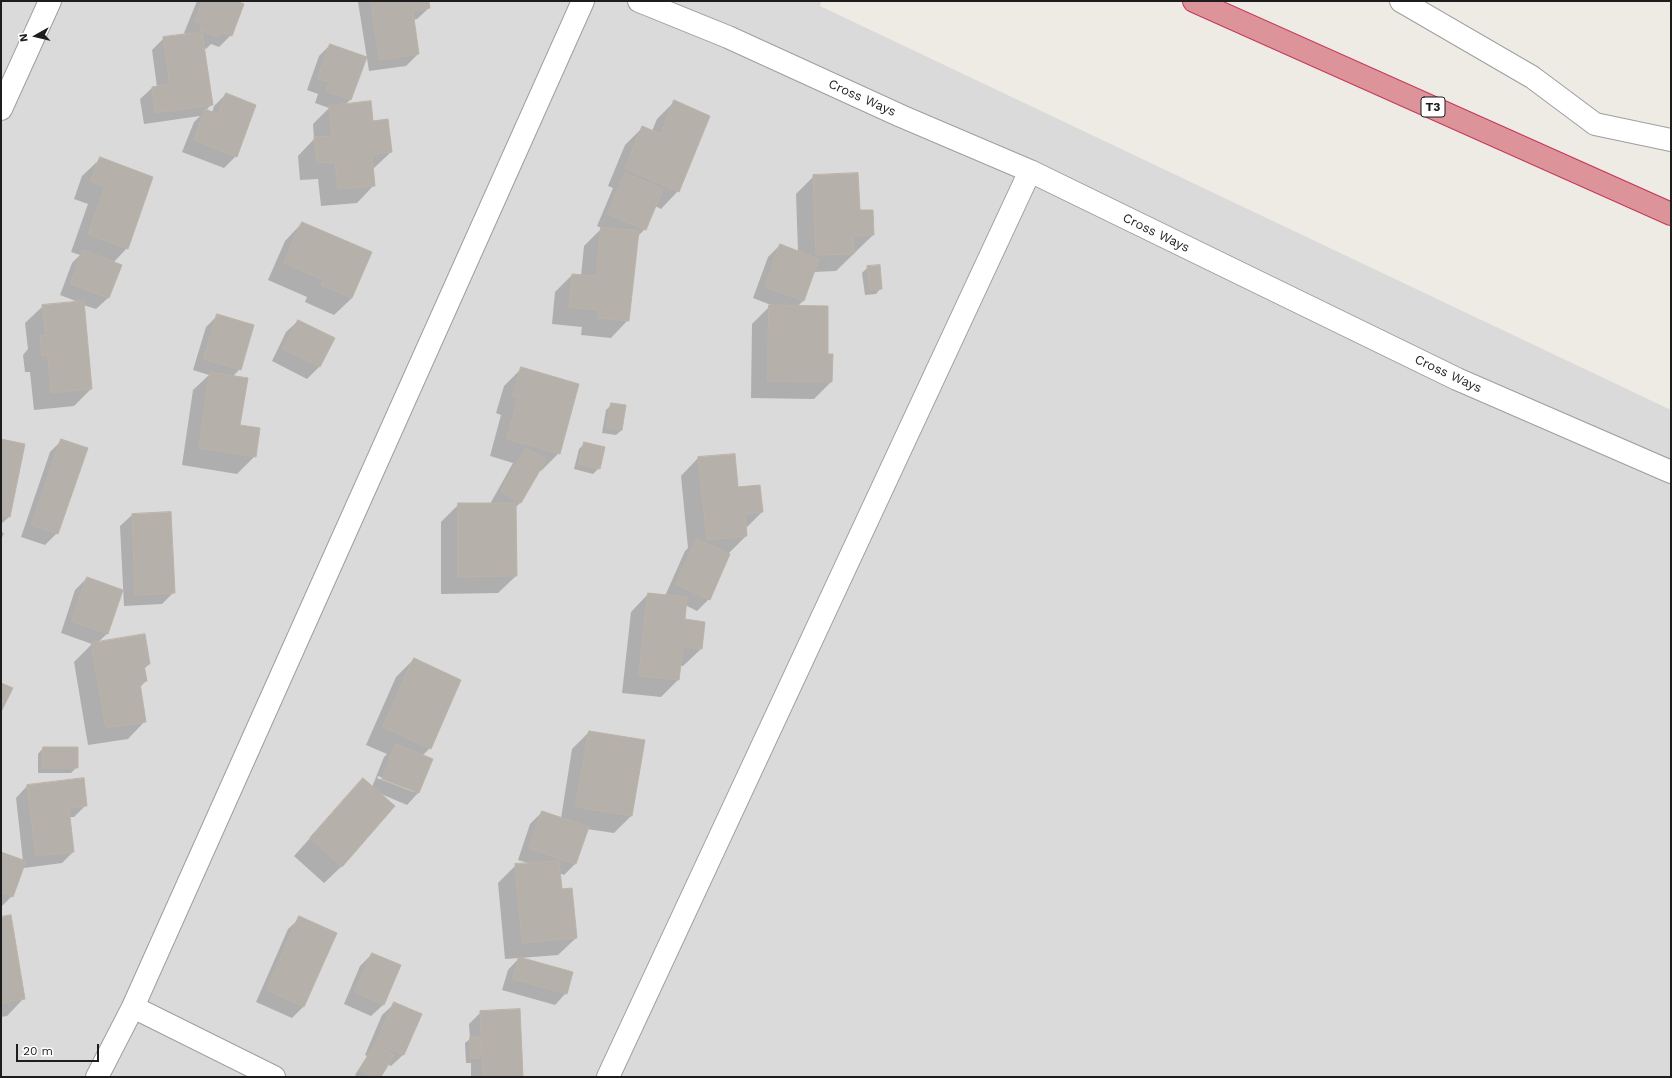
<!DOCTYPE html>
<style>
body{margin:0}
#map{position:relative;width:1672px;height:1078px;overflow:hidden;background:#edebe4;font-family:"Work Sans",sans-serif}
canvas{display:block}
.frame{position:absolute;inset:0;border:2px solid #1d1d1d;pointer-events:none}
.north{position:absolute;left:16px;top:16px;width:40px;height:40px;-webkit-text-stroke:3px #fff;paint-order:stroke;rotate:262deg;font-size:11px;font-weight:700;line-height:16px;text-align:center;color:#1d1d1d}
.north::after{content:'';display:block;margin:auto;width:14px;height:18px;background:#1d1d1d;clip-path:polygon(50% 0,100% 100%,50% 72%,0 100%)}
.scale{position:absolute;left:16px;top:1044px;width:83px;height:18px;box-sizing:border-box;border:2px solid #1d1d1d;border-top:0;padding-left:5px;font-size:12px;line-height:14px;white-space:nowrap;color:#1d1d1d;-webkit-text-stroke:3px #fff;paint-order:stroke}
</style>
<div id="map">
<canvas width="1672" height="1078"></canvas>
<div class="frame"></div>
<div class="north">N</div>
<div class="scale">20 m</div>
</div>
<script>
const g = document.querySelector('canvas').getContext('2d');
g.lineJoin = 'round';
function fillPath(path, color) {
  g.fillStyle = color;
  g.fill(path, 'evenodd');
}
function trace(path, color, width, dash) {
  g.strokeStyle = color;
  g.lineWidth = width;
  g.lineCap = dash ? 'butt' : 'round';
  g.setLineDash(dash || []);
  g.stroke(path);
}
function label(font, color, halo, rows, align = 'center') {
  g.font = font + ' "Work Sans",sans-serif';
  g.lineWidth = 4;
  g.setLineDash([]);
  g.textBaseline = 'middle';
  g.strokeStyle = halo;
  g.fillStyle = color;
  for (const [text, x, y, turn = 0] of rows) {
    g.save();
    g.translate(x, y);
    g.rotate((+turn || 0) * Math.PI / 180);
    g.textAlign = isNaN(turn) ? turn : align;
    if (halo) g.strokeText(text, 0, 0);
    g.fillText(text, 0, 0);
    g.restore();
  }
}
const residential = new Path2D(`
 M 1,1 L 822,1 L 820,6 L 1671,410 L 1671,1077 L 1,1077 Z`);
const shadow = new Path2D(`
 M 197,1 L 235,1 L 231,35 L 219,47 L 211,44 L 206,49 L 203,47 L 212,104 L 205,111 L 212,113 L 214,106 L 226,94 L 236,156 L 224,168 L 182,152 L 194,122 L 200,116 L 144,124 L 140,99 L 152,88 L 157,87 L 152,50 L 164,38 L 189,35 L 184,33 Z
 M 359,1 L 428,1 L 429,8 L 417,19 L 413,20 L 418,54 L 406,66 L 369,71 L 358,2 Z
 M 330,45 L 365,58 L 350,100 L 345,105 L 372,122 L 391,152 L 373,169 L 374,185 L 357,203 L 321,206 L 318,179 L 300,180 L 298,156 L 314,139 L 313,124 L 329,108 L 315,103 L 318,94 L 307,90 L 319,56 Z
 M 674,102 L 678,191 L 661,209 L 655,206 L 645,229 L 637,237 L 628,320 L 611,338 L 581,335 L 582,327 L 552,324 L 555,292 L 572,275 L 581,276 L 584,246 L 602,228 L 597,226 L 613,188 L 608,186 L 625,145 L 642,128 L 652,131 L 657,119 Z
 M 100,159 L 127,248 L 113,263 L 120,266 L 108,298 L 96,309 L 83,305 L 91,389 L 74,406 L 34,410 L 30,372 L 25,372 L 23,355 L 28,349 L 25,323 L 43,306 L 78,302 L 60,295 L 72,263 L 80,255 L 71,252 L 88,204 L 74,199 L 82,176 Z
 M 814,176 L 859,212 L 873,235 L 836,271 L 814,272 L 803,301 L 797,307 L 827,355 L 832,355 L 831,382 L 814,399 L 751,398 L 752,324 L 771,305 L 753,298 L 768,257 L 780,245 L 798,252 L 796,194 Z
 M 302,223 L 352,298 L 334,315 L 305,302 L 307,297 L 268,280 L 285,241 Z
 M 868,267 L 881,288 L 876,294 L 865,295 L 862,273 Z
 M 217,316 L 240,369 L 233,376 L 239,425 L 255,456 L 237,474 L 182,465 L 193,390 L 209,375 L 193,370 L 206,327 Z
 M 298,321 L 333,338 L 319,367 L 307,379 L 272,361 L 286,332 Z
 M 521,369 L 559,453 L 541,471 L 539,470 L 521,502 L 516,507 L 516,576 L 498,593 L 441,594 L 441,522 L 459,504 L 490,504 L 513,463 L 490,456 L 501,415 L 496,413 L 504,386 Z
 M 612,404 L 622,430 L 616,435 L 602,433 L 606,410 Z
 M 1,440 L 9,517 L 1,524 Z
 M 62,440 L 57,533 L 45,545 L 21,537 L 50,452 Z
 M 585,443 L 599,468 L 593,474 L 574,469 L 579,449 Z
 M 734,455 L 738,488 L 762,512 L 745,529 L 746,536 L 728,554 L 709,599 L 697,611 L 685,605 L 684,620 L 703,623 L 701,649 L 683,666 L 680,666 L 678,680 L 661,697 L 622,693 L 631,612 L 648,594 L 665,596 L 685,551 L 688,548 L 681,476 L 698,458 Z
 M 170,513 L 174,592 L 162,604 L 124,606 L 120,526 L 132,515 Z
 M 1,532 L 4,533 L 1,540 Z
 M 87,578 L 107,634 L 97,643 L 149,664 L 144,669 L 146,681 L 140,687 L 145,721 L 128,739 L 88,745 L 74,662 L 92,644 L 61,633 L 75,590 Z
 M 414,659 L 430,748 L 422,756 L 432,760 L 418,793 L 407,805 L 381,794 L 342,866 L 324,883 L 294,856 L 363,779 L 372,787 L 384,757 L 387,754 L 366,745 L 396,677 ZM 378,776 L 414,790 L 414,792 L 377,778 Z
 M 589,732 L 631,816 L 614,833 L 587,829 L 576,863 L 564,875 L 559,873 L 561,890 L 576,938 L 558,955 L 520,958 L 566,993 L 555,1005 L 502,990 L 508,970 L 519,958 L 505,959 L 498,883 L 516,865 L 531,864 L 518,860 L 530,824 L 542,812 L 561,818 L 572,749 Z
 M 43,748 L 77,767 L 71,773 L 38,773 L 38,754 Z
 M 27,786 L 86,805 L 74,817 L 69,817 L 73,852 L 62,863 L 24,868 L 24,863 L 12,896 L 1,907 L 1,853 L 23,861 L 16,798 Z
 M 1,918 L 24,998 L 7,1016 L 1,1017 Z
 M 300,918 L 303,1007 L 292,1018 L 256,1002 L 288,929 Z
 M 372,954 L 400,966 L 383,1005 L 371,1016 L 344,1004 L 360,966 Z
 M 394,1004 L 420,1015 L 403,1055 L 391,1066 L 387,1064 L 379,1077 L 358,1077 L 355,1075 L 367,1056 L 365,1055 L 382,1015 Z
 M 481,1012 L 522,1077 L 471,1077 L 471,1063 L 466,1063 L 465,1043 L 470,1039 L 469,1024 Z`);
const building = new Path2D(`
 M 203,1 L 237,1 L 244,4 L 232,36 L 221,32 L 218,37 L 200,30 L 202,24 L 195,21 Z
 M 371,1 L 429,1 L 430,8 L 413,11 L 419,54 L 380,60 Z
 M 202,32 L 213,105 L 155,113 L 152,87 L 170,84 L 163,37 Z
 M 330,44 L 367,57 L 351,100 L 326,91 L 329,82 L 318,79 Z
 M 226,93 L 256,105 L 237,157 L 194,140 L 205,109 L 218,114 Z
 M 674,100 L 710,116 L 679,192 L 625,169 L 642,126 L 661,134 Z
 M 371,101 L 373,121 L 388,119 L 392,152 L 372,154 L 375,186 L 338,189 L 335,162 L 317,163 L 314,137 L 332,136 L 329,106 Z
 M 100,157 L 153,177 L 128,249 L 88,234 L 105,187 L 91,181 Z
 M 625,173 L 663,189 L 646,230 L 608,214 Z
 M 858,173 L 860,210 L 873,210 L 874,235 L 853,236 L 854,254 L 816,255 L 813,175 Z
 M 302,222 L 372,252 L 352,298 L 321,285 L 323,280 L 284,263 Z
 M 601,227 L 639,231 L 629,321 L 598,318 L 599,310 L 569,307 L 572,274 L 596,276 Z
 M 780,244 L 819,259 L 804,301 L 765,287 Z
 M 83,250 L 122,265 L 109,298 L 71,284 Z
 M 880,265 L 882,289 L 870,290 L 867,266 Z
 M 84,301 L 92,389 L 51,393 L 48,355 L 42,356 L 40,336 L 46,335 L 42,305 Z
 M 769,305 L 828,306 L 828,354 L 833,354 L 832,382 L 768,381 Z
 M 217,314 L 254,325 L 241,370 L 204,359 Z
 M 298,320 L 335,338 L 320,367 L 283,349 Z
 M 521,367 L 579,384 L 560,454 L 507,439 L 518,397 L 513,396 Z
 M 210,372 L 248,378 L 240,425 L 260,428 L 256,457 L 199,448 Z
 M 611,403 L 626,405 L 622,430 L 607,428 Z
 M 1,439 L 25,444 L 10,517 L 1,515 Z
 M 61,439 L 88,448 L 58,534 L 32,525 Z
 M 584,442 L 605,447 L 600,469 L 579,464 Z
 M 526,448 L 546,460 L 521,503 L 501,491 Z
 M 735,454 L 738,487 L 760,485 L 763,512 L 745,514 L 747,536 L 707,540 L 698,457 Z
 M 458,503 L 516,503 L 517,576 L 458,577 Z
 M 171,512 L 175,593 L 135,595 L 132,514 Z
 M 697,539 L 730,554 L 710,600 L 676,584 Z
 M 87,577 L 123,590 L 108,634 L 72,621 Z
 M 648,593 L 687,597 L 685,619 L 705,622 L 702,649 L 683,647 L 679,680 L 639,676 Z
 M 145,634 L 150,664 L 144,665 L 147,681 L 140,683 L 146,722 L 106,728 L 91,643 Z
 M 414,658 L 461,680 L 431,749 L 383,727 Z
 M 1,683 L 13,688 L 1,712 Z
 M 589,731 L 645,740 L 632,816 L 576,807 Z
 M 396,744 L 433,759 L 419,793 L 382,779 Z
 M 43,747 L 78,747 L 78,768 L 43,768 Z
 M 84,778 L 87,806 L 69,808 L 74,852 L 36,856 L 27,785 Z
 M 363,778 L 395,806 L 342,867 L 310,838 Z
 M 542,811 L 589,827 L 576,864 L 529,848 Z
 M 1,852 L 26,861 L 13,897 L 1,892 Z
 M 559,861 L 562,889 L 572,888 L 577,938 L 522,943 L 515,864 Z
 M 11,915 L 25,999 L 1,1003 L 1,917 Z
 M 299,916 L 337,933 L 304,1007 L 267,990 Z
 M 372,953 L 401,965 L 384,1005 L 355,992 Z
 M 519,957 L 573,972 L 567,994 L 513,979 Z
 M 394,1002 L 422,1014 L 404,1055 L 376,1043 Z
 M 520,1009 L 523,1077 L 483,1077 L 480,1011 Z
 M 470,1037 L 480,1037 L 480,1058 L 471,1058 Z
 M 375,1044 L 394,1055 L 381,1077 L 372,1077 L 360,1070 Z`);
const minor = new Path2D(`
 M 639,1 L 728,37 L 901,116 L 1030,171 L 1457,379 L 1671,472
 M 1401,1 L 1532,77 L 1595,124 L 1671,140
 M 1,109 L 50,1
 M 133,1007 L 274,1077
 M 97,1077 L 133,1007 L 583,1
 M 608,1077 L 1030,171`);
const highway = new Path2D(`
 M 1194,1 L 1671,214`);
const shields = [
 [1433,107,24]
];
const shieldNames = [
 ["T3",1433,107]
];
const streetNames = [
 ["Cross Ways",862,98,24],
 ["Cross Ways",1156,233,26],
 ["Cross Ways",1448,374,25]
];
fillPath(residential, '#dbdada');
fillPath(shadow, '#0003');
fillPath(building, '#b6b0aa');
trace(building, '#bdb3a8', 1);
trace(minor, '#9e9e9e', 24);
trace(highway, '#c5375a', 24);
trace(minor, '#fff', 22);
trace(highway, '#dc939a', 22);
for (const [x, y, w] of shields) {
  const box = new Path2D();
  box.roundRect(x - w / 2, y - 10, w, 20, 3);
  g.fillStyle = '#fff';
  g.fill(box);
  trace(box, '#1d1d1d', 1);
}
label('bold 12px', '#1d1d1d', null, shieldNames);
label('13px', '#1d1d1d', '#fff', streetNames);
</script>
